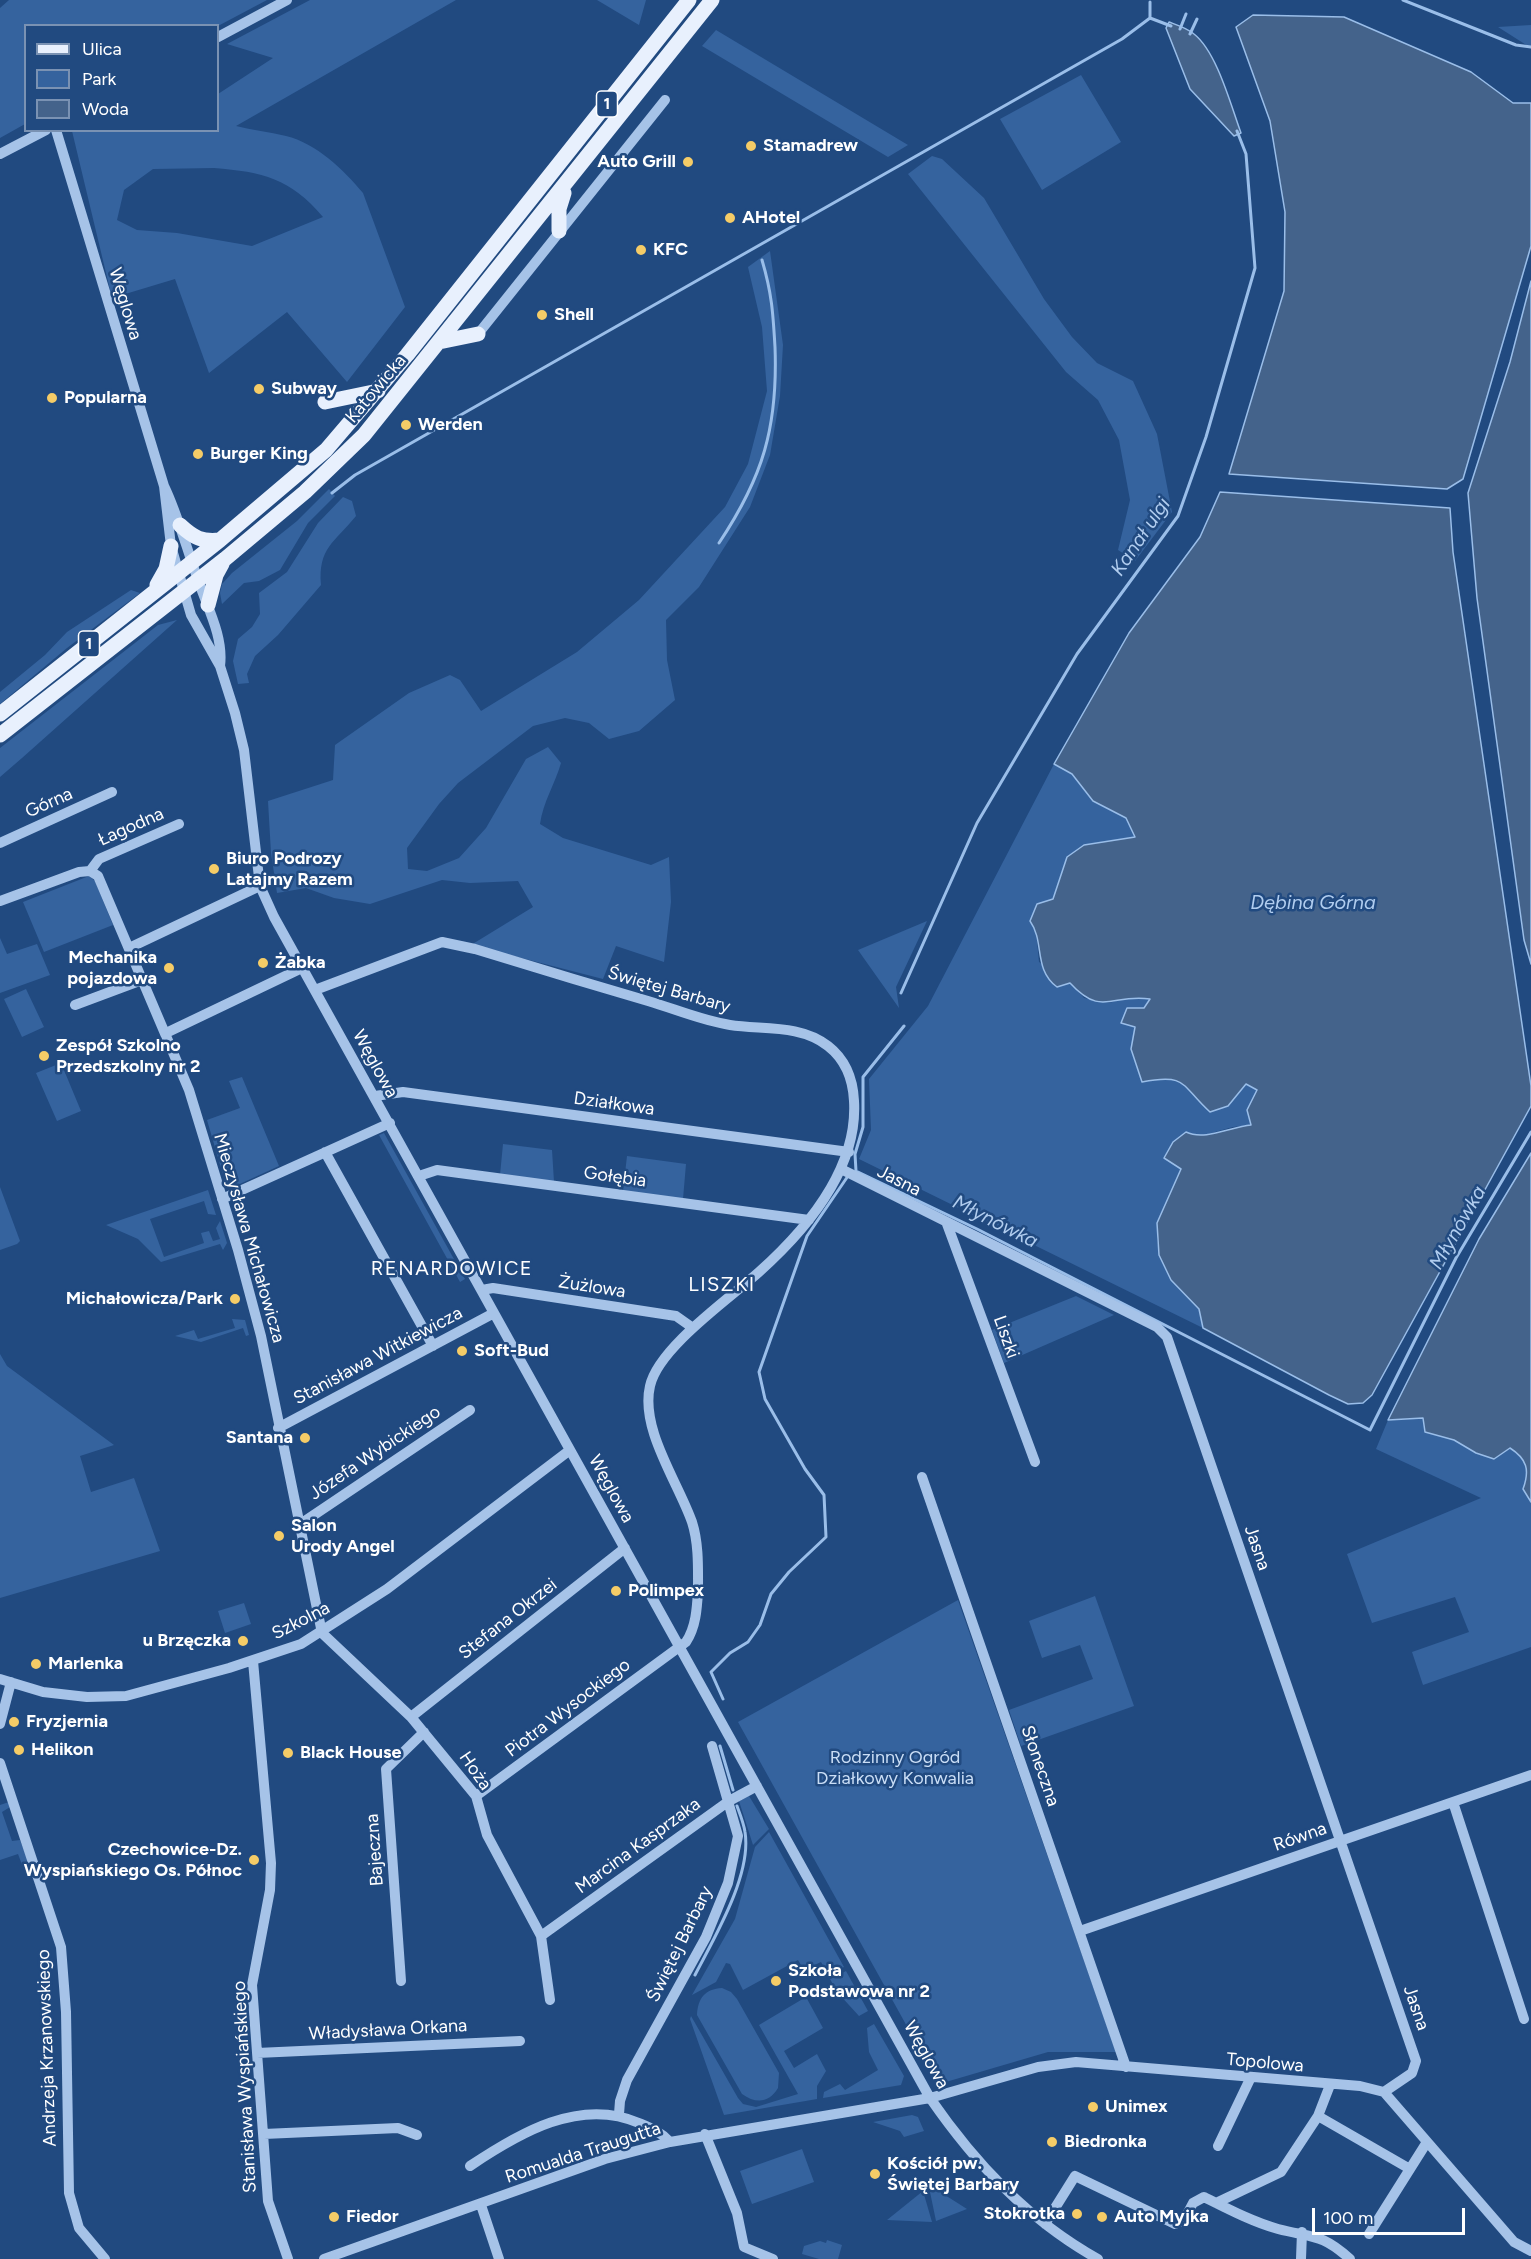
<!DOCTYPE html>
<meta charset="utf-8">
<style>
body{margin:0}
#map{position:relative;width:1531px;height:2259px;overflow:hidden;background:#214a80;font-family:Figtree,sans-serif}
canvas{display:block}
.legend{position:absolute;left:24px;top:24px;width:195px;height:108px;box-sizing:border-box;background:#214a80;border:2px solid #7a92b3;margin:0;padding:8px 10px;list-style:none;font-size:18px;color:#fff}
.legend li{display:flex;align-items:center;gap:12px;height:30px}
.legend b{width:30px;border:2px solid #7a92b3}
.scale{position:absolute;left:1312px;top:2208px;width:153px;height:27px;box-sizing:border-box;border:3px solid #fff;border-top:0;padding-left:8px;font-size:18px;line-height:21px;white-space:nowrap;color:#fff;-webkit-text-stroke:4px #214a80;paint-order:stroke}
</style>
<div id="map">
<canvas width="1531" height="2259"></canvas>
<ul class="legend">
<li><b style="height:8px;background:#e8f0fd"></b>Ulica</li>
<li><b style="height:16px;background:#35639e"></b>Park</li>
<li><b style="height:16px;background:#44638b"></b>Woda</li>
</ul>
<div class="scale">100 m</div>
</div>
<script>
const g = document.querySelector('canvas').getContext('2d');
g.lineJoin = 'round';
function fillPath(path, color) {
  g.fillStyle = color;
  g.fill(path, 'evenodd');
}
function trace(path, color, width, dash) {
  g.strokeStyle = color;
  g.lineWidth = width;
  g.lineCap = dash ? 'butt' : 'round';
  g.setLineDash(dash || []);
  g.stroke(path);
}
function label(font, color, halo, rows, align = 'center') {
  g.font = font + ' Figtree,sans-serif';
  g.lineWidth = 5;
  g.setLineDash([]);
  g.textBaseline = 'middle';
  g.strokeStyle = halo;
  g.fillStyle = color;
  for (const [text, x, y, turn = 0] of rows) {
    g.save();
    g.translate(x, y);
    g.rotate((+turn || 0) * Math.PI / 180);
    g.textAlign = isNaN(turn) ? turn : align;
    if (halo) g.strokeText(text, 0, 0);
    g.fillText(text, 0, 0);
    g.restore();
  }
}
const green = new Path2D(`
 M 9,0 L 267,0 L 218,26 L 26,26 L 25,124 L 0,138 L 0,8 Z
 M 310,0 L 456,0 L 236,126 C 252,130 269,132 286,136 C 316,143 344,170 363,193 L 405,307 L 347,382 L 287,312 L 209,373 L 175,279 L 112,298 L 72,131 L 218,130 L 218,94 L 273,58 L 227,44 ZM 214,168 C 263,172 290,178 323,217 L 252,246 L 177,233 L 137,230 L 117,220 L 124,190 L 153,169 Z
 M 597,0 L 646,0 L 639,25 Z
 M 1531,25 L 1531,48 L 1498,27 Z
 M 716,30 L 908,145 L 888,157 L 702,46 Z
 M 1081,75 L 1121,142 L 1042,190 L 1000,119 Z
 M 932,156 L 942,159 L 984,198 L 1044,299 L 1072,337 L 1097,363 L 1133,381 L 1157,434 L 1172,512 L 1135,561 L 1118,550 L 1130,500 L 1119,440 L 1098,400 L 1066,372 L 908,174 Z
 M 770,251 L 783,345 L 780,396 L 770,455 L 750,507 L 699,587 L 666,620 L 667,660 L 675,700 L 639,731 L 609,739 L 589,723 L 565,718 L 533,726 L 458,783 L 439,804 L 407,848 L 408,869 L 427,871 L 459,858 L 486,828 L 526,759 L 548,747 L 561,763 C 555,784 543,802 540,824 L 563,838 L 651,865 L 669,857 L 671,902 L 664,962 L 616,946 L 603,979 L 471,945 L 533,907 L 518,881 L 470,883 L 442,880 L 370,904 L 334,898 L 306,888 L 277,893 L 271,853 L 268,801 L 333,780 L 335,745 L 409,693 L 450,675 L 460,680 L 481,711 L 577,652 L 639,600 L 725,507 L 748,464 L 767,391 L 762,327 L 748,267 Z
 M 329,489 L 335,496 L 308,523 L 280,570 L 259,581 L 244,583 L 222,604 L 220,593 L 222,584 L 232,573 L 297,521 Z
 M 343,497 L 352,501 L 356,516 C 334,543 318,548 321,585 L 278,635 L 255,656 L 247,674 L 249,683 L 238,684 L 233,661 L 238,639 L 252,627 L 260,614 L 259,593 L 287,572 L 318,523 Z
 M 131,590 L 140,593 L 67,648 L 0,704 L 0,692 L 45,655 L 67,632 Z
 M 177,620 L 22,758 L 0,777 L 0,748 L 158,625 Z
 M 1054,764 L 1072,774 L 1093,801 L 1126,818 L 1135,837 L 1084,845 L 1053,900 L 1030,921 L 1036,930 L 1039,962 L 1070,982 L 1084,998 L 1109,1003 L 1132,996 L 1150,999 L 1144,1008 L 1122,1022 L 1135,1027 L 1131,1050 L 1142,1082 C 1171,1076 1182,1076 1198,1101 L 1228,1106 L 1246,1084 L 1257,1090 L 1247,1110 L 1251,1125 L 1233,1127 L 1197,1137 L 1157,1223 L 1157,1238 L 1159,1255 L 1171,1280 L 1199,1309 L 1203,1328 L 859,1159 L 871,1130 L 869,1079 L 928,1006 Z
 M 89,876 L 95,881 L 113,925 L 44,952 L 23,902 Z
 M 927,921 L 896,987 L 899,1008 L 858,950 Z
 M 0,938 L 7,954 L 37,944 L 50,975 L 0,993 Z
 M 26,989 L 44,1027 L 22,1037 L 4,999 Z
 M 61,1063 L 81,1111 L 57,1121 L 36,1073 Z
 M 242,1077 L 279,1166 L 231,1188 L 226,1185 L 207,1120 L 240,1108 L 229,1081 Z
 M 384,1133 L 465,1279 L 460,1282 L 379,1135 Z
 M 503,1144 L 552,1150 L 554,1182 L 500,1175 Z
 M 627,1156 L 686,1164 L 683,1199 L 623,1191 Z
 M 0,1187 L 20,1241 L 17,1244 L 0,1250 Z
 M 208,1190 L 216,1215 L 208,1214 L 204,1201 L 150,1219 L 164,1257 L 204,1243 L 201,1233 L 209,1231 L 213,1241 L 220,1239 L 216,1228 L 220,1221 L 227,1243 L 223,1250 L 220,1244 L 161,1262 L 138,1239 L 106,1225 Z
 M 1076,1296 L 1114,1315 L 1004,1363 L 992,1330 Z
 M 232,1319 L 245,1320 L 249,1335 L 246,1336 L 243,1328 L 201,1342 L 175,1336 L 194,1330 L 198,1339 L 235,1328 Z
 M 0,1354 L 7,1366 L 114,1445 L 80,1456 L 91,1492 L 134,1478 L 160,1551 L 0,1598 Z
 M 1423,1418 L 1425,1432 L 1454,1440 L 1476,1453 L 1510,1447 C 1528,1460 1530,1468 1523,1489 L 1531,1502 L 1531,1647 L 1423,1685 L 1412,1652 L 1469,1632 L 1455,1597 L 1372,1623 L 1347,1554 L 1481,1498 L 1376,1449 L 1388,1420 Z
 M 1095,1596 L 1134,1706 L 1021,1746 L 1009,1710 L 1093,1679 L 1080,1645 L 1042,1658 L 1029,1621 Z
 M 958,1600 L 1116,2052 L 1048,2052 L 939,2084 L 738,1722 Z
 M 244,1603 L 251,1624 L 225,1633 L 218,1611 Z
 M 749,1796 L 769,1829 L 753,1845 L 739,1801 Z
 M 9,1802 L 10,1807 L 2,1812 L 12,1841 L 20,1840 L 33,1873 L 27,1878 L 18,1854 L 0,1860 L 0,1805 Z
 M 769,1832 L 844,1967 L 828,1975 L 821,1962 L 804,1970 L 798,1960 L 743,1990 L 730,1964 L 726,1963 L 716,1982 L 692,1995 L 735,1919 L 755,1847 Z
 M 846,1971 L 868,2011 L 859,2016 L 838,1993 L 830,1979 Z
 M 722,1988 L 731,1992 L 737,1999 L 779,2073 L 778,2088 C 769,2103 756,2104 742,2094 L 697,2015 C 698,1998 705,1989 722,1988 Z
 M 806,1997 L 823,2028 L 784,2051 L 794,2068 L 817,2054 L 826,2071 L 817,2086 L 817,2099 L 724,2115 L 690,2019 L 691,2016 L 738,2098 L 743,2104 L 756,2107 L 798,2094 L 759,2025 Z
 M 874,2024 L 904,2076 L 901,2085 L 823,2098 L 824,2092 L 840,2084 L 845,2090 L 878,2070 L 869,2052 L 867,2028 Z
 M 912,2115 L 918,2117 L 924,2131 L 904,2137 L 900,2131 L 873,2122 Z
 M 802,2149 L 814,2182 L 752,2204 L 740,2171 Z
 M 937,2190 L 967,2209 L 936,2221 L 930,2192 Z
 M 923,2191 L 932,2222 L 887,2220 Z
 M 827,2240 L 842,2245 L 838,2259 L 819,2259 L 802,2254 L 804,2246 L 820,2241 L 826,2243 Z`);
const water = new Path2D(`
 M 1253,15 L 1344,17 L 1471,72 L 1513,103 L 1531,103 L 1531,246 L 1463,479 L 1447,489 L 1229,474 L 1284,291 L 1285,212 L 1270,121 L 1236,27 Z
 M 1169,22 C 1177,25 1187,28 1194,34 C 1217,52 1231,106 1241,133 L 1234,136 L 1190,89 L 1166,28 Z
 M 1531,281 L 1531,964 L 1524,940 L 1477,598 L 1468,493 L 1510,362 Z
 M 1220,492 L 1450,508 L 1453,552 L 1531,1086 L 1531,1106 L 1372,1395 L 1363,1403 L 1348,1404 L 1329,1395 L 1203,1328 L 1199,1309 L 1171,1280 L 1159,1255 L 1157,1223 L 1181,1169 L 1164,1158 L 1173,1142 L 1186,1132 C 1205,1141 1230,1127 1251,1125 L 1247,1110 L 1257,1090 L 1246,1084 L 1228,1106 L 1210,1112 C 1181,1086 1188,1073 1142,1082 L 1131,1049 L 1135,1027 L 1121,1023 L 1127,1008 L 1144,1008 L 1150,999 C 1112,993 1102,1018 1070,983 L 1057,987 C 1033,969 1045,942 1030,921 L 1037,904 L 1053,899 L 1067,857 L 1084,845 L 1135,837 L 1126,818 L 1093,801 L 1072,774 L 1054,764 L 1129,633 L 1200,537 Z
 M 1531,1153 L 1531,1502 L 1523,1489 C 1530,1470 1527,1459 1510,1448 L 1494,1459 L 1476,1453 L 1454,1440 L 1425,1432 L 1423,1418 L 1388,1420 L 1479,1239 Z`);
const stream = new Path2D(`
 M 1403,0 L 1516,45 L 1531,47
 M 1150,2 L 1150,18
 M 1150,18 L 1171,26
 M 1180,29 L 1186,14
 M 1190,34 L 1197,19
 M 332,493 L 355,475 L 1122,39 L 1150,18
 M 719,543 C 763,477 778,427 775,347 C 773,313 772,294 762,260
 M 901,993 L 977,823 L 1077,654 L 1178,516 L 1206,437 L 1255,268 L 1246,154 L 1237,131
 M 856,1171 L 855,1154 L 863,1127 L 863,1077 L 904,1026
 M 858,1172 L 977,1229 L 1370,1430 L 1456,1258 L 1531,1132
 M 723,1699 L 711,1672 L 730,1653 L 748,1642 L 760,1625 L 771,1594 L 789,1572 L 826,1537 L 824,1495 L 805,1469 L 765,1399 L 759,1372 L 807,1236 L 848,1176
 M 720,1746 L 733,1790
 M 695,1975 C 714,1938 752,1875 745,1832 C 744,1824 740,1814 737,1806`);
const minor = new Path2D(`
 M 218,37 L 287,0
 M 56,130 L 164,486 C 178,515 186,547 197,577 C 206,605 224,636 220,666
 M 0,154 L 46,130
 M 478,334 L 665,100
 M 164,486 L 171,546 L 191,615 L 220,666 L 235,713 L 244,750 L 260,886 L 274,917 L 930,2098 C 975,2163 1028,2220 1098,2259
 M 0,843 L 112,792
 M 90,871 L 98,876 L 189,1090 L 238,1250 L 261,1336 L 322,1633
 M 0,901 L 79,872 L 90,871 L 99,859 L 179,824
 M 129,948 L 260,886
 M 315,990 L 442,942 L 475,949 C 533,967 590,984 648,1001 C 675,1009 703,1021 730,1025 C 762,1030 800,1024 828,1046 C 846,1060 853,1079 854,1101 C 858,1169 807,1229 759,1272 C 730,1298 658,1348 650,1386 C 640,1429 678,1482 692,1522 C 699,1544 698,1568 698,1591 C 697,1608 696,1627 686,1642 L 476,1796
 M 75,1005 L 142,980
 M 166,1033 L 302,968
 M 375,1096 L 403,1092 L 849,1152
 M 325,1152 L 433,1346
 M 841,1169 L 1157,1327 L 1167,1337 L 1416,2061 L 1412,2073 L 1384,2092
 M 419,1176 L 437,1170 L 809,1220
 M 222,1199 L 390,1123
 M 947,1224 L 1035,1462
 M 482,1290 L 493,1288 L 676,1316 L 693,1328
 M 278,1428 L 494,1313
 M 922,1477 L 1126,2067
 M 299,1525 L 470,1410
 M 322,1633 L 411,1717 L 476,1796 L 487,1835 L 541,1936 L 550,2000
 M 253,1661 L 271,1863 L 270,1890 L 252,1985 L 268,2201 L 288,2259
 M 0,1679 L 43,1692 L 87,1697 L 126,1696 L 229,1668 L 301,1644 L 387,1589 L 570,1450
 M 411,1717 L 625,1548
 M 0,1724 L 11,1682
 M 0,1763 L 61,1947 L 66,2012 L 69,2193 L 79,2228 L 105,2259
 M 1453,1802 L 1524,2019
 M 1080,1931 L 1531,1775
 M 541,1936 L 729,1801 L 757,1786
 M 401,1981 L 386,1769 L 424,1732
 M 257,2053 L 520,2041
 M 619,2114 L 620,2101 L 627,2080 L 706,1937 L 728,1883 L 738,1836 L 712,1746
 M 1318,2116 L 1410,2169
 M 264,2134 L 398,2128 L 417,2135
 M 705,2134 L 737,2213 L 744,2247 L 773,2259
 M 1218,2146 L 1251,2077
 M 470,2166 C 519,2133 580,2097 639,2123 C 651,2128 661,2132 670,2142
 M 1216,2203 L 1281,2172 L 1318,2116 L 1330,2085
 M 481,2205 L 499,2259
 M 1045,2224 L 1075,2176 L 1175,2224 L 1184,2220 L 1193,2203 L 1204,2197 C 1228,2209 1253,2222 1278,2229 C 1313,2238 1321,2233 1350,2259
 M 1369,2234 L 1427,2142
 M 324,2259 L 605,2159 L 670,2142 L 930,2098 L 1038,2067 L 1076,2062 L 1360,2086 L 1384,2092 L 1514,2242 L 1531,2251
 M 1301,2259 L 1302,2232`);
const major = new Path2D(`
 M 559,231 L 559,209 L 564,193
 M 439,342 L 478,334
 M 325,402 L 378,391
 M 180,525 C 194,538 202,542 220,540
 M 157,585 L 166,569 L 171,546
 M 208,605 L 216,575 L 222,564
 M 0,714 L 220,540 L 326,450 L 407,355 L 689,0
 M 0,735 L 225,559 L 305,492 L 364,435 L 712,0`);
const markers = [
 [751,146,6,"#f5cc67"],
 [688,162,6,"#f5cc67"],
 [730,218,6,"#f5cc67"],
 [641,250,6,"#f5cc67"],
 [542,315,6,"#f5cc67"],
 [259,389,6,"#f5cc67"],
 [52,398,6,"#f5cc67"],
 [406,425,6,"#f5cc67"],
 [198,454,6,"#f5cc67"],
 [214,869,6,"#f5cc67"],
 [263,963,6,"#f5cc67"],
 [169,968,6,"#f5cc67"],
 [44,1056,6,"#f5cc67"],
 [235,1299,6,"#f5cc67"],
 [462,1351,6,"#f5cc67"],
 [305,1438,6,"#f5cc67"],
 [279,1536,6,"#f5cc67"],
 [616,1591,6,"#f5cc67"],
 [243,1641,6,"#f5cc67"],
 [36,1664,6,"#f5cc67"],
 [14,1722,6,"#f5cc67"],
 [19,1750,6,"#f5cc67"],
 [288,1753,6,"#f5cc67"],
 [254,1860,6,"#f5cc67"],
 [776,1981,6,"#f5cc67"],
 [1093,2107,6,"#f5cc67"],
 [1052,2142,6,"#f5cc67"],
 [875,2174,6,"#f5cc67"],
 [1077,2214,6,"#f5cc67"],
 [334,2217,6,"#f5cc67"],
 [1102,2217,6,"#f5cc67"]
];
const shields = [
 [607,104,21],
 [89,644,21]
];
const shieldNames = [
 ["1",607,104],
 ["1",89,644]
];
const poiNames = [
 ["Stamadrew",763,146],
 ["Auto Grill",676,162,"right"],
 ["AHotel",742,218],
 ["KFC",653,250],
 ["Shell",554,315],
 ["Subway",271,389],
 ["Popularna",64,398],
 ["Werden",418,425],
 ["Burger King",210,454],
 ["Biuro Podrozy",226,859],
 ["Latajmy Razem",226,880],
 ["Mechanika",157,958,"right"],
 ["pojazdowa",157,979,"right"],
 ["Żabka",275,963],
 ["Zespół Szkolno",56,1046],
 ["Przedszkolny nr 2",56,1067],
 ["Michałowicza/Park",223,1299,"right"],
 ["Soft-Bud",474,1351],
 ["Santana",293,1438,"right"],
 ["Salon",291,1526],
 ["Urody Angel",291,1547],
 ["Polimpex",628,1591],
 ["u Brzęczka",231,1641,"right"],
 ["Marlenka",48,1664],
 ["Fryzjernia",26,1722],
 ["Helikon",31,1750],
 ["Black House",300,1753],
 ["Czechowice-Dz.",242,1850,"right"],
 ["Wyspiańskiego Os. Północ",242,1871,"right"],
 ["Szkoła",788,1971],
 ["Podstawowa nr 2",788,1992],
 ["Unimex",1105,2107],
 ["Biedronka",1064,2142],
 ["Kościół pw.",887,2164],
 ["Świętej Barbary",887,2185],
 ["Stokrotka",1065,2214,"right"],
 ["Fiedor",346,2217],
 ["Auto Myjka",1114,2217]
];
const streetNames = [
 ["Węglowa",125,304,73],
 ["Katowicka",376,389,-50],
 ["Górna",49,803,-24],
 ["Łagodna",131,827,-24],
 ["Świętej Barbary",669,990,16],
 ["Węglowa",375,1064,61],
 ["Działkowa",614,1104,8],
 ["Gołębia",615,1177,8],
 ["Jasna",899,1181,27],
 ["Mieczysława Michałowicza",249,1238,74],
 ["Żużlowa",592,1287,9],
 ["Liszki",1006,1337,70],
 ["Stanisława Witkiewicza",378,1356,-28],
 ["Józefa Wybickiego",375,1453,-34],
 ["Węglowa",611,1489,61],
 ["Jasna",1257,1548,71],
 ["Stefana Okrzei",508,1619,-38],
 ["Szkolna",301,1621,-27],
 ["Piotra Wysockiego",568,1708,-37],
 ["Słoneczna",1040,1766,71],
 ["Hoża",475,1771,55],
 ["Równa",1300,1837,-19],
 ["Marcina Kasprzaka",638,1846,-36],
 ["Bajeczna",375,1850,-94],
 ["Świętej Barbary",680,1944,-64],
 ["Jasna",1416,2008,71],
 ["Władysława Orkana",388,2030,-3],
 ["Andrzeja Krzanowskiego",47,2048,-92],
 ["Węglowa",926,2055,61],
 ["Topolowa",1265,2063,5],
 ["Stanisława Wyspiańskiego",245,2087,-93],
 ["Romualda Traugutta",583,2153,-18]
];
const parkNames = [
 ["Rodzinny Ogród",895,1758],
 ["Działkowy Konwalia",895,1779]
];
const waterNames = [
 ["Kanał ulgi",1141,537,-56],
 ["Dębina Górna",1313,903],
 ["Młynówka",995,1222,27],
 ["Młynówka",1458,1228,-60]
];
const neighbourhoodNames = [
 ["RENARDOWICE",452,1269],
 ["LISZKI",722,1285]
];
fillPath(green, '#35639e');
fillPath(water, '#44638b');
trace(water, '#9abee9', 1.5);
trace(stream, '#9abee9', 3);
trace(minor, '#a6c3e8', 10);
trace(major, '#e8f0fd', 15);
for (const [x, y, r, color] of markers) {
  const dot = new Path2D();
  dot.arc(x, y, r, 0, 2 * Math.PI);
  g.fillStyle = color;
  g.fill(dot);
  trace(dot, '#214a80', 2);
}
for (const [x, y, w] of shields) {
  const box = new Path2D();
  box.roundRect(x - w / 2, y - 13, w, 26, 4.5);
  g.fillStyle = '#214a80';
  g.fill(box);
  trace(box, '#fff', 1.5);
}
label('bold 16px', '#fff', null, shieldNames);
label('bold 18px', '#fff', '#214a80', poiNames, 'left');
label('18px', '#fff', '#214a80', streetNames);
label('18px', '#cadef6', '#214a80', parkNames);
label('italic 20px', '#b1cdef', '#214a80', waterNames);
g.letterSpacing = '1.5px';
label('20px', '#fff', '#214a80', neighbourhoodNames);
g.letterSpacing = '0px';
</script>
